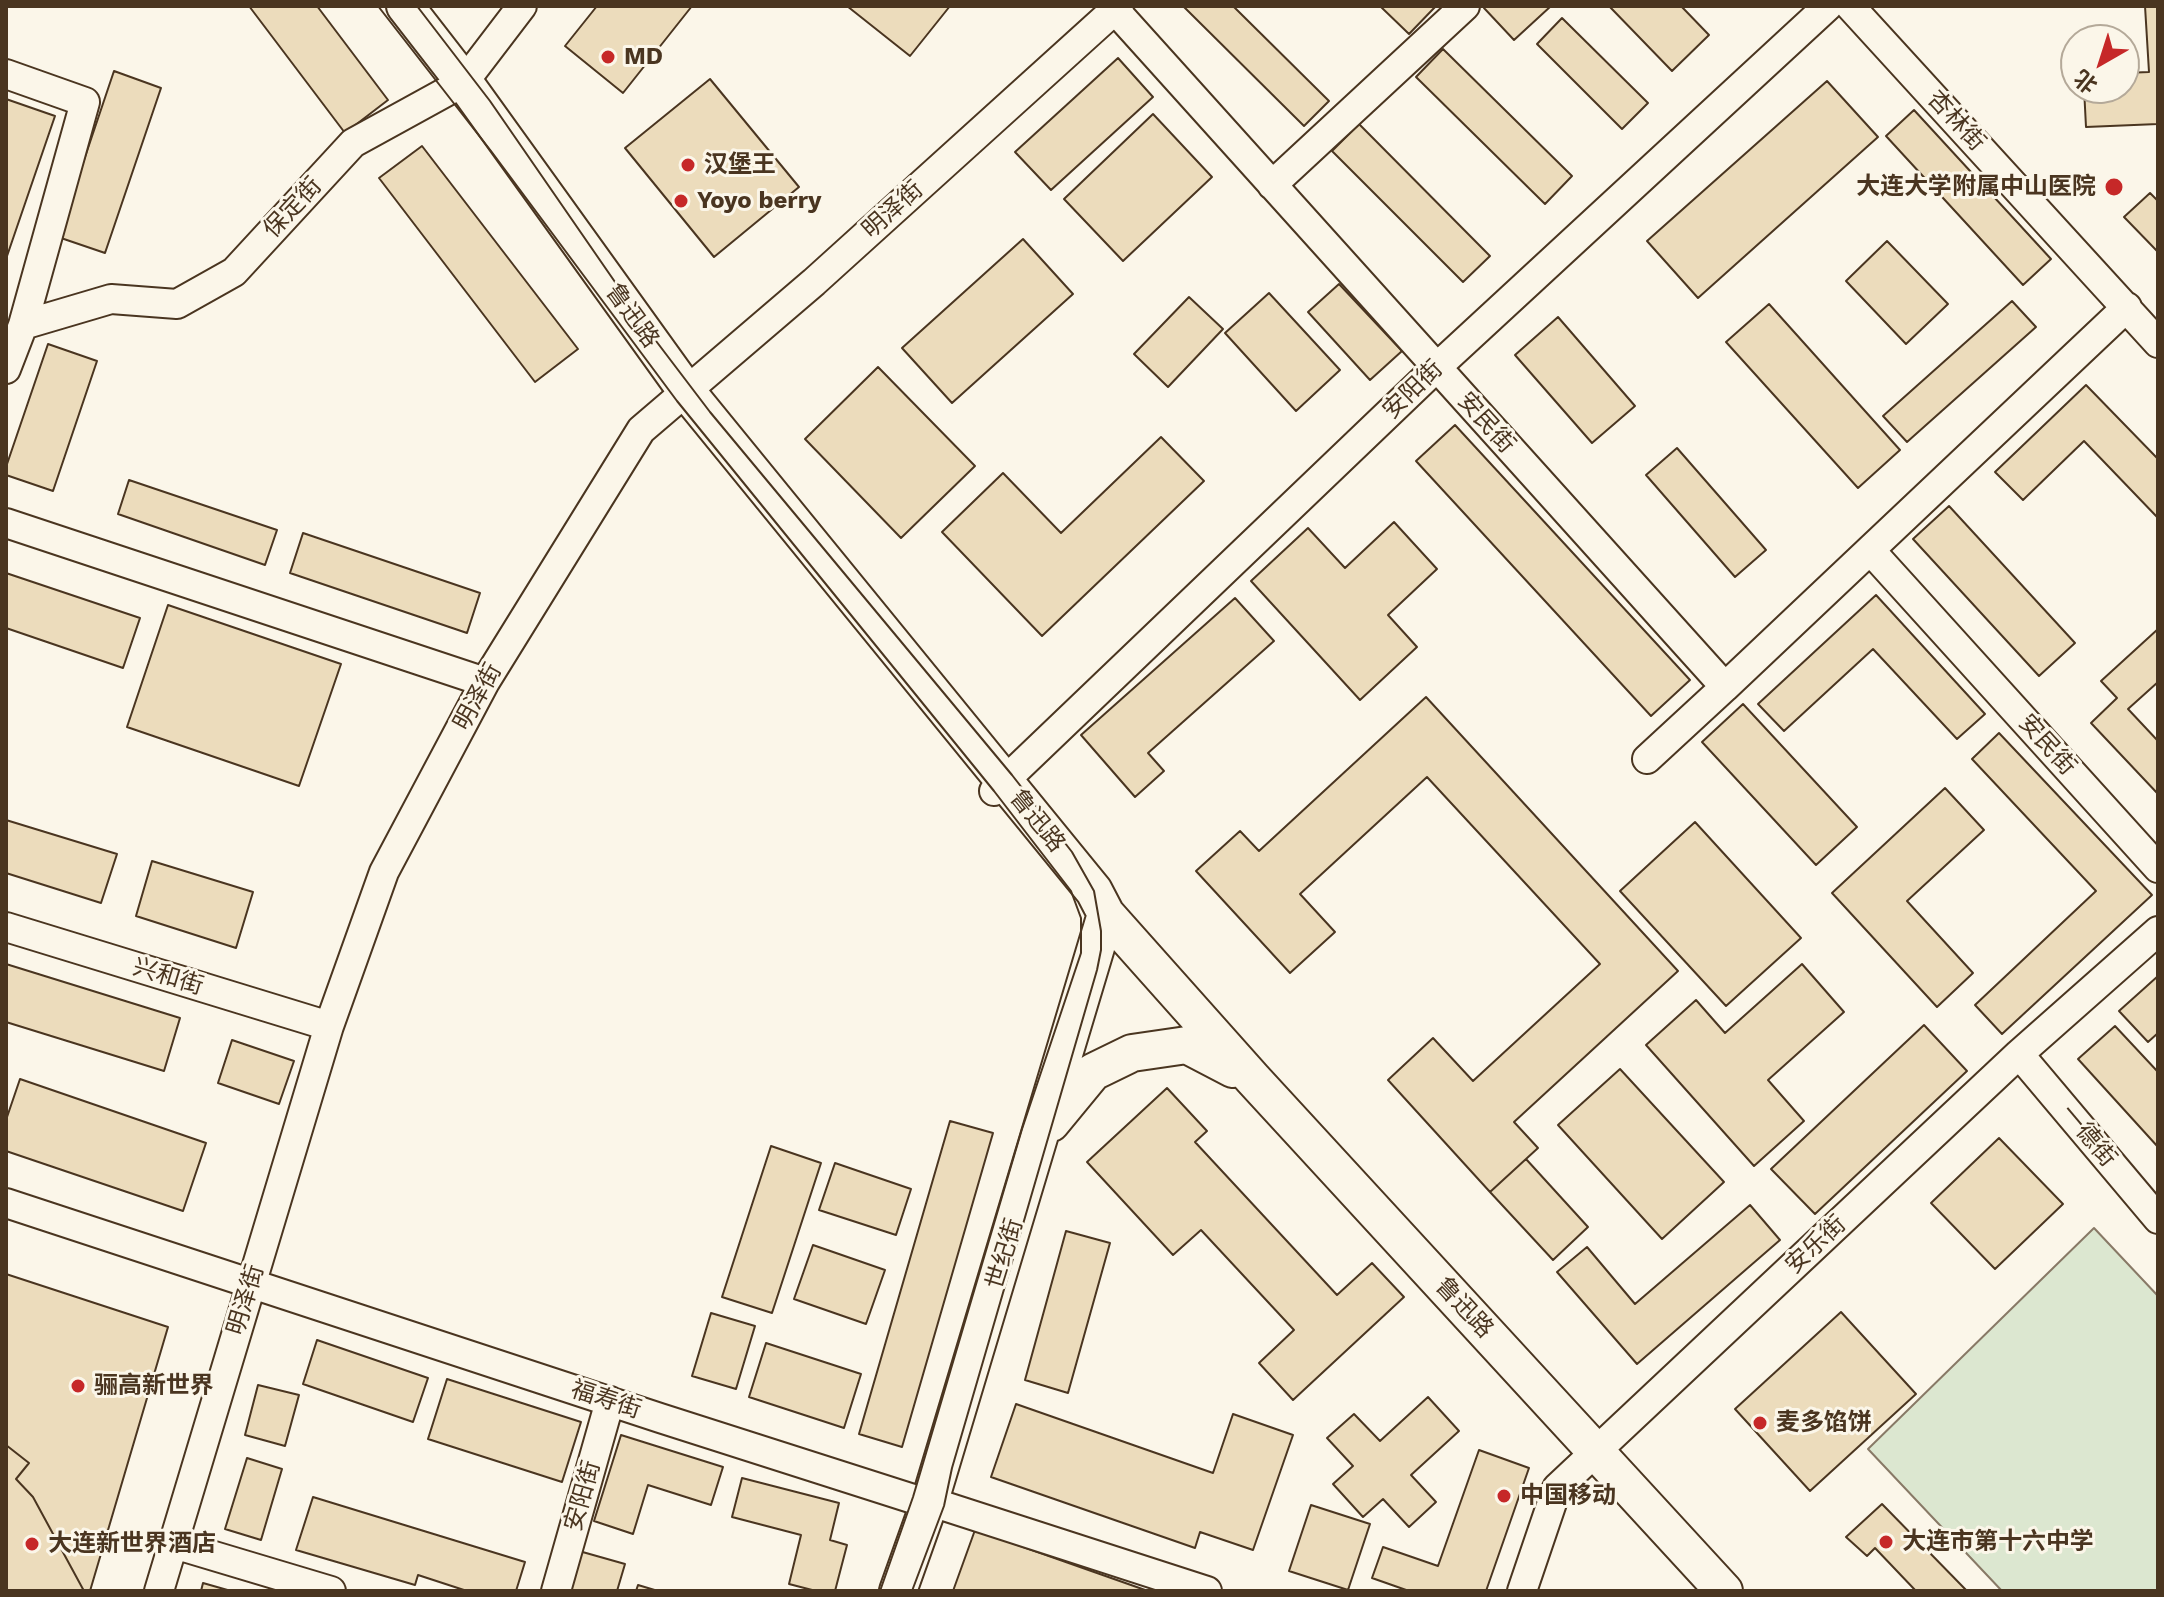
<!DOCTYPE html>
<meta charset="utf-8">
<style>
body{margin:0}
#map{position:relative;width:2164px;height:1597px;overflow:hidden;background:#fbf6e9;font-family:"Work Sans","Noto Sans SC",sans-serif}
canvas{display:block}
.frame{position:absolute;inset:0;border:8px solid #4a3520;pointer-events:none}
.north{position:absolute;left:2060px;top:24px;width:80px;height:80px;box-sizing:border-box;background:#fbf6e9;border:2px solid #b4a999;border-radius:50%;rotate:219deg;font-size:22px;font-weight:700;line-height:32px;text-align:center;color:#4a3520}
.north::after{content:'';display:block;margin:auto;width:28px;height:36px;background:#c62828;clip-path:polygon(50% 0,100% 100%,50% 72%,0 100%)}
</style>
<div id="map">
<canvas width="2164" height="1597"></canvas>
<div class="frame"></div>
<div class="north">北</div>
</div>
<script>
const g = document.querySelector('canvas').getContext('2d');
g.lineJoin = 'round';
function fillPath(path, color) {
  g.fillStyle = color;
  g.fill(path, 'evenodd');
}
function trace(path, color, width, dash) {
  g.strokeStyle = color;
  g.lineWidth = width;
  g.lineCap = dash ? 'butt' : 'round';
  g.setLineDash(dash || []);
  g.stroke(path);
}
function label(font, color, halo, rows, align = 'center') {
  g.font = font + ' "Work Sans","Noto Sans SC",sans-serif';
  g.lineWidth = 6;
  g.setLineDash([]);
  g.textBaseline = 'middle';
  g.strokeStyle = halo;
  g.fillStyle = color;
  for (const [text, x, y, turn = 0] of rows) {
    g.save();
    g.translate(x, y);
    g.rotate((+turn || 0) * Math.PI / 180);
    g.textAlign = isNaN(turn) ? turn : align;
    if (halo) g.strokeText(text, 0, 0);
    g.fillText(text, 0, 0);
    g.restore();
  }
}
const green = new Path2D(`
 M 2094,1228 L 2158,1296 L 2158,1591 L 2002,1591 L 1868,1449 Z`);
const building = new Path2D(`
 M 249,6 L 317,6 L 388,100 L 345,133 Z
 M 597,6 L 692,6 L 623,93 L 565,46 Z
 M 847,6 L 950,6 L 910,56 Z
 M 1183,6 L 1233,6 L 1329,101 L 1304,126 Z
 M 1380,6 L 1436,6 L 1409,34 Z
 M 1486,6 L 1551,6 L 1514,40 L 1484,8 Z
 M 1609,6 L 1681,6 L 1709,35 L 1672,71 Z
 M 2145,6 L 2158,6 L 2158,124 L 2086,127 L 2084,88 L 2124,88 L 2124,73 L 2149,72 Z
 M 1562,18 L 1648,103 L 1622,129 L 1537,44 Z
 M 1443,49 L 1572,176 L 1545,204 L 1416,77 Z
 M 1118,58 L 1153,97 L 1051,190 L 1015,152 Z
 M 114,71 L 161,88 L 105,253 L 58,237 Z
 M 710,79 L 799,187 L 714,257 L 625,148 Z
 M 1827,81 L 1878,137 L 1698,298 L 1647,241 Z
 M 6,99 L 55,116 L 6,259 Z
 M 1914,110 L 2051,259 L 2023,285 L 1886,136 Z
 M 1153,114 L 1212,177 L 1123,261 L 1064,199 Z
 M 1359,124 L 1490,256 L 1463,282 L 1332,151 Z
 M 422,146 L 578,349 L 535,382 L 379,178 Z
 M 2150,193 L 2158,201 L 2158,252 L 2124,217 Z
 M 1023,239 L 1073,294 L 952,403 L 902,348 Z
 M 1887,241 L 1948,304 L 1906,344 L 1846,281 Z
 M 1339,284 L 1402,351 L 1370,380 L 1308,312 Z
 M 1269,293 L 1340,370 L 1296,411 L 1225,333 Z
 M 1189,297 L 1223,329 L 1168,387 L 1134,354 Z
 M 2012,301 L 2036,327 L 1907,442 L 1883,416 Z
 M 1769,304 L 1900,450 L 1858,488 L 1726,342 Z
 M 1558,317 L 1635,406 L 1592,443 L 1515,355 Z
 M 48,344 L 97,361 L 53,491 L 6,475 L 6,467 Z
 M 878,367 L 975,466 L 901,538 L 805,439 Z
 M 2086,385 L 2158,459 L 2158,518 L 2084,441 L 2023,500 L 1995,472 Z
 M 1455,425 L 1690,680 L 1651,716 L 1416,461 Z
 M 1161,437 L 1204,481 L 1042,636 L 942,532 L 1003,473 L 1061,533 Z
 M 1677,448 L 1766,550 L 1735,577 L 1646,475 Z
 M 129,480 L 277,530 L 265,565 L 118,514 Z
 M 1949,506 L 2075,643 L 2039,676 L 1913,539 Z
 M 1394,522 L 1437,569 L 1388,615 L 1417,647 L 1360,700 L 1251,581 L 1308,528 L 1345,568 Z
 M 303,533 L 480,593 L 467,633 L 290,573 Z
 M 6,573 L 140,618 L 123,668 L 6,628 Z
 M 1876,595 L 1985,714 L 1957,739 L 1873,649 L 1784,731 L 1758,704 Z
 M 1235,598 L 1274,641 L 1148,753 L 1164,771 L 1135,797 L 1081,735 Z
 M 168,605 L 341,664 L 299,786 L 127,727 Z
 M 2158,629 L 2158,682 L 2128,709 L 2158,741 L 2158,794 L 2091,723 L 2117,698 L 2101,681 Z
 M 1426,697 L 1678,971 L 1514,1122 L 1538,1148 L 1490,1192 L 1388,1080 L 1433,1038 L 1473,1081 L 1600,964 L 1427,777 L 1300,894 L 1335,932 L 1290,973 L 1196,871 L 1240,831 L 1259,851 Z
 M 1743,704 L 1857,827 L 1816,865 L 1702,742 Z
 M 1999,733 L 2152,895 L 2002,1034 L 1975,1005 L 2096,891 L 1972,759 Z
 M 1945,788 L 1984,830 L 1907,901 L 1973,973 L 1937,1007 L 1832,893 Z
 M 6,820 L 117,854 L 101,903 L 6,873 Z
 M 1695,822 L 1801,938 L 1726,1006 L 1620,891 Z
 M 152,861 L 253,892 L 236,948 L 136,916 Z
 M 6,964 L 180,1018 L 164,1071 L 6,1022 Z
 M 1802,964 L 1844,1012 L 1768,1080 L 1804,1121 L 1754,1166 L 1646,1045 L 1696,1000 L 1725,1033 Z
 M 2158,976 L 2158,1033 L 2148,1042 L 2119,1011 Z
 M 1924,1025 L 1967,1071 L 1815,1214 L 1771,1169 Z
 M 2115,1026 L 2158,1072 L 2158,1147 L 2078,1059 Z
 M 232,1040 L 294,1061 L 279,1104 L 218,1083 Z
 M 1620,1069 L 1724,1182 L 1662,1239 L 1558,1125 Z
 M 20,1079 L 206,1143 L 183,1211 L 6,1151 L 6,1120 Z
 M 1167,1088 L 1207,1131 L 1195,1142 L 1337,1295 L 1372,1263 L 1404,1297 L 1293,1400 L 1259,1363 L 1294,1330 L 1201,1230 L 1173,1255 L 1087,1162 Z
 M 950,1121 L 993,1133 L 902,1447 L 859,1434 Z
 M 1999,1138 L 2063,1204 L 1995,1269 L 1931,1203 Z
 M 771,1146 L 821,1163 L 772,1313 L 722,1297 Z
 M 1526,1159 L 1588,1227 L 1553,1260 L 1490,1192 Z
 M 835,1163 L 911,1189 L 896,1235 L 819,1210 Z
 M 1750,1205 L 1780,1240 L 1637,1364 L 1557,1272 L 1587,1247 L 1635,1304 Z
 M 1066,1231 L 1110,1243 L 1068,1393 L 1025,1380 Z
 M 813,1245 L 885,1270 L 866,1324 L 794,1299 Z
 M 6,1274 L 168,1327 L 90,1591 L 84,1591 L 33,1497 L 16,1479 L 29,1463 L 6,1445 Z
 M 1841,1312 L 1916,1394 L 1810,1491 L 1735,1409 Z
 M 711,1313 L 755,1326 L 736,1389 L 692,1376 Z
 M 317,1340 L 428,1378 L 413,1422 L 303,1384 Z
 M 766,1343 L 861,1374 L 844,1428 L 749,1397 Z
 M 447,1379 L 581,1422 L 562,1482 L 428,1439 Z
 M 258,1385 L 299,1395 L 285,1446 L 245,1435 Z
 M 1428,1397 L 1459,1431 L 1411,1475 L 1436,1502 L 1409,1527 L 1383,1499 L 1363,1517 L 1333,1484 L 1353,1466 L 1327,1438 L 1354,1414 L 1380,1441 Z
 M 1016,1404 L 1213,1473 L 1233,1414 L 1293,1435 L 1253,1550 L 1200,1532 L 1195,1548 L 991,1477 Z
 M 621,1435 L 723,1467 L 711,1505 L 648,1485 L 633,1534 L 594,1521 Z
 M 6,1445 L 29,1463 L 16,1479 L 33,1497 L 84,1591 L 6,1591 Z
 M 1479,1450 L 1529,1468 L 1486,1591 L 1409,1591 L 1372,1578 L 1383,1547 L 1438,1566 Z
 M 247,1458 L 282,1469 L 261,1540 L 225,1529 Z
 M 742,1478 L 839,1503 L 830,1540 L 847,1545 L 835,1591 L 816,1591 L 789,1584 L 801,1535 L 732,1517 Z
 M 313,1497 L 525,1562 L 516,1591 L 467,1591 L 418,1575 L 415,1585 L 296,1550 Z
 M 1882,1504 L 1967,1591 L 1916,1591 L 1875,1548 L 1867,1556 L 1846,1537 Z
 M 1311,1505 L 1370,1524 L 1348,1590 L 1289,1571 Z
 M 975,1530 L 1148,1591 L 953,1591 Z
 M 579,1551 L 625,1564 L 617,1591 L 567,1591 Z
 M 203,1583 L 231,1591 L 201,1591 Z
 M 638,1585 L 658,1591 L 636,1591 Z`);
const minor = new Path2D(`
 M 1850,6 L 2158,343
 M 1115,10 L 1725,687 L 2127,307
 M 6,74 L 85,102 L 23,325 L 6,369
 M 1272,185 L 1465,6
 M 23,325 L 111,299 L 177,304 L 234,272 L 353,143 L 464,82 L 522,6
 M 6,523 L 485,682
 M 1871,551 L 2158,868
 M 1647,759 L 1725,687
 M 994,791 L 1436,368 L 1828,6
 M 6,927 L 329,1026
 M 2019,1054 L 2158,1219
 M 6,1203 L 660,1418 L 929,1504 L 944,1506 L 1207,1591
 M 174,1544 L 331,1591
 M 159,1591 L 329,1026 L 384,872 L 485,682 L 641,430 L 814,282 L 1119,6
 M 556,1591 L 610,1401
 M 1522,1591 L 1557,1488 L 2019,1054 L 2158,931`);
const major = new Path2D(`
 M 405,6 L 464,82 L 687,392 L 1094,891 L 1106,914 L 1253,1079 L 1724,1591
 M 1051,1123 L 1093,1072 L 1132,1053 L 1187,1045 L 1233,1069
 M 898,1591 L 929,1504 L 1106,914`);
const tram = new Path2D(`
 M 378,6 L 491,151 L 677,401 L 994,791 L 1071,891 L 1081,918 L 1081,953 L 1022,1129 L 913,1497 L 880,1591
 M 417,6 L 490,101 L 653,337 L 710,412 L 1012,775 L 1072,852 L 1094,891 L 1101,931 L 1101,950 L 1097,970 L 952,1468 L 944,1506 L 912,1591`);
const markers = [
 [608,57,8,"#c62828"],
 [688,165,8,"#c62828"],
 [2114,187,10,"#c62828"],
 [681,201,8,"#c62828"],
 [78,1386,8,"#c62828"],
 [1760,1423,8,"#c62828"],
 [1504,1496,8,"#c62828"],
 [1886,1542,8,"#c62828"],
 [32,1544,8,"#c62828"]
];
const poiNames = [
 ["MD",624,57],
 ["汉堡王",704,165],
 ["大连大学附属中山医院",2096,187,"right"],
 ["Yoyo berry",697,201],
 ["骊高新世界",94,1386],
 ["麦多馅饼",1776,1423],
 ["中国移动",1520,1496],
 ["大连市第十六中学",1902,1542],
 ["大连新世界酒店",48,1544]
];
const streetNames = [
 ["杏林街",1956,121,47],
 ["保定街",293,208,-47],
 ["明泽街",893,210,-42],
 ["鲁迅路",632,316,54],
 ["安阳街",1413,390,-44],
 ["安民街",1486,423,48],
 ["明泽街",478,697,-61],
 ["安民街",2047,745,48],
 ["鲁迅路",1037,821,51],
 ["兴和街",168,977,17],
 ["一德街",2088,1136,50],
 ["安乐街",1816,1245,-43],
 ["世纪街",1005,1254,-73],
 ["明泽街",246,1300,-73],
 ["鲁迅路",1464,1308,47],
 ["福寿街",606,1400,18],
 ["安阳街",583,1496,-74]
];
fillPath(green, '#dce7d0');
trace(green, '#887966', 2);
fillPath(building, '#ecdcbc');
trace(building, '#4a3520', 2);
trace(minor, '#4a3520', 32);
trace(major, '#4a3520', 40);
trace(minor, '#fbf6e9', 28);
trace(major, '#fbf6e9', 36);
trace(tram, '#4a3520', 2);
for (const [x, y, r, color] of markers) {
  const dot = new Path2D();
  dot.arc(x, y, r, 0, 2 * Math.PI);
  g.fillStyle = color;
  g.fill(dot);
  trace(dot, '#fbf6e9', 3);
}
label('bold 24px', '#4a3520', '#fbf6e9', poiNames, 'left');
label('24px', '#4a3520', '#fbf6e9', streetNames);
</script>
